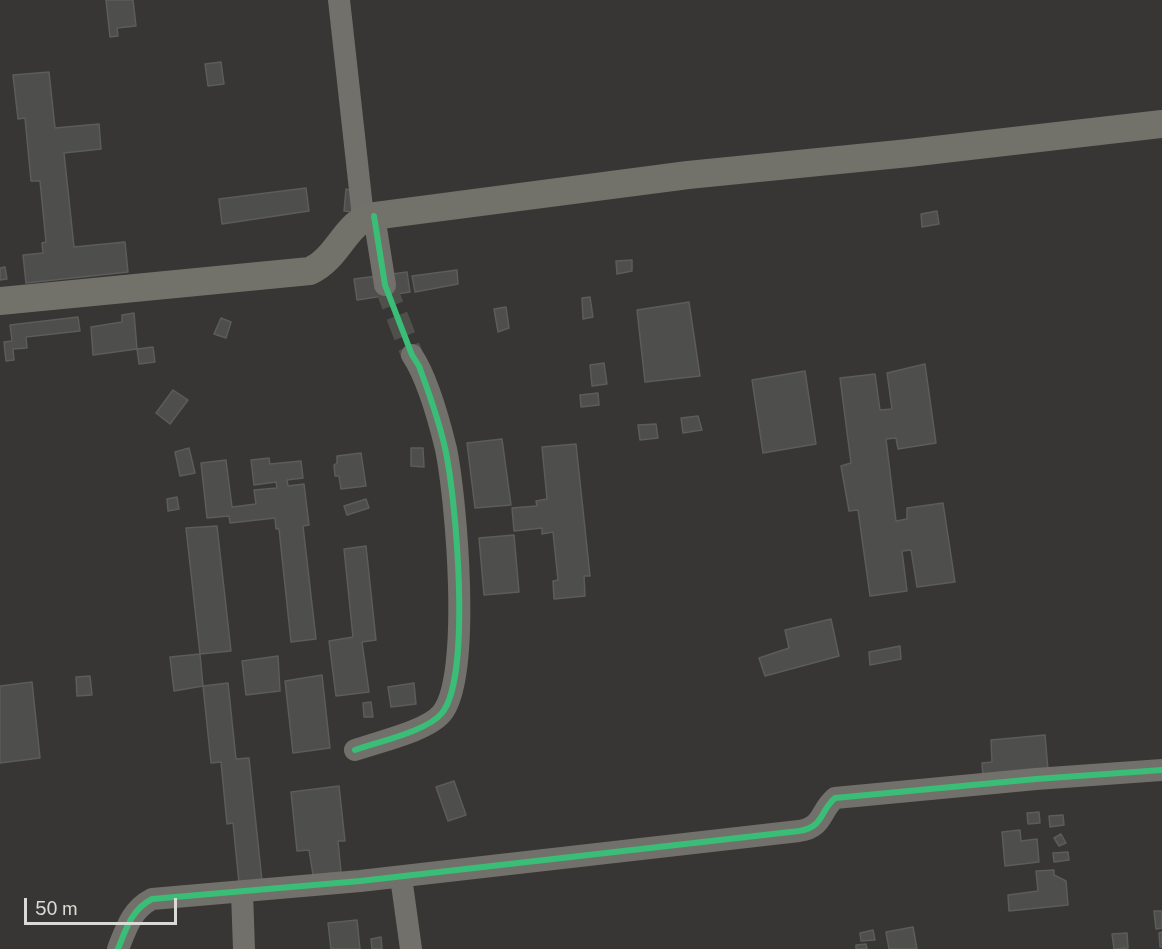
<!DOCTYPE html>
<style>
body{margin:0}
#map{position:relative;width:1162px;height:949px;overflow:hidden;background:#373634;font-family:"Public Sans",sans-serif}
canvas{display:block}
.scale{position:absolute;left:24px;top:898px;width:153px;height:27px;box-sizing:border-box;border:3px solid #dadad7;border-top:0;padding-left:8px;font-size:18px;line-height:21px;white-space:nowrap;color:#dadad7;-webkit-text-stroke:4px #383733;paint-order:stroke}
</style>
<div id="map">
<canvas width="1162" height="949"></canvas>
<div class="scale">50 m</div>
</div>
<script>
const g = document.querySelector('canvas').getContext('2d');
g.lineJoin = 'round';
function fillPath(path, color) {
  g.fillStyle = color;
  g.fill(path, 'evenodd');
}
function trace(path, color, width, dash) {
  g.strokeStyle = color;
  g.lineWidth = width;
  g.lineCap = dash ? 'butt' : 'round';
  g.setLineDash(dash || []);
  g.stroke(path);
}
const building = new Path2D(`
 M 106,0 L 133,0 L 136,26 L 117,28 L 118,36 L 110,37 Z
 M 221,62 L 224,84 L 208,86 L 205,64 Z
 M 49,72 L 55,128 L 99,124 L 101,149 L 64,153 L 74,247 L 125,242 L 128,272 L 26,283 L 23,255 L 43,253 L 42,243 L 46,242 L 40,181 L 31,181 L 25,118 L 18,119 L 13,75 Z
 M 306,188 L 309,211 L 222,224 L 219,199 Z
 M 346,189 L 354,191 L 352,212 L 344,211 Z
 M 937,211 L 939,224 L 922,227 L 921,214 Z
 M 632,260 L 632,271 L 617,274 L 616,261 Z
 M 5,267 L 7,279 L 0,280 L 0,268 Z
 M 457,270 L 458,284 L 415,292 L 412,276 Z
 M 407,272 L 410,292 L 357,300 L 354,279 Z
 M 590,297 L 593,317 L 583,319 L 582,298 Z
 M 689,302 L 700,376 L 645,382 L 637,310 Z
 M 506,307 L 509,328 L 498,332 L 494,309 Z
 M 134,313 L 137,349 L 93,355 L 91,327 L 122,322 L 122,315 Z
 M 78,317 L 80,331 L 26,337 L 27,348 L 13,349 L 14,360 L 6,361 L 4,342 L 12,341 L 10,325 Z
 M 221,318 L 231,322 L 226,338 L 214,334 Z
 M 153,347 L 155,362 L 139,364 L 137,349 Z
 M 604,363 L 607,384 L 592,386 L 590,365 Z
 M 925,364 L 936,443 L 898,449 L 896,438 L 886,439 L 896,521 L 907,519 L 907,508 L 943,503 L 955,582 L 917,587 L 911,550 L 902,551 L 907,591 L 870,596 L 858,510 L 849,511 L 841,466 L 851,463 L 840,378 L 875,374 L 880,410 L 892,409 L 887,373 Z
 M 805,371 L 816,444 L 763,453 L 752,380 Z
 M 173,390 L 188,400 L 170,424 L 156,413 Z
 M 598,393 L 599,405 L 581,407 L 580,395 Z
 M 698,416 L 702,430 L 683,433 L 681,418 Z
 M 656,424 L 658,438 L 640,440 L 638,425 Z
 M 502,439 L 511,505 L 475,508 L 467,443 Z
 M 576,444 L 590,576 L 584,576 L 585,596 L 554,599 L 553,581 L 558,580 L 553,532 L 542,534 L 542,528 L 514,531 L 512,508 L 537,506 L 536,501 L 547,499 L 542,447 Z
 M 189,448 L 195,473 L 180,476 L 175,452 Z
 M 411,448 L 423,448 L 424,467 L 411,466 Z
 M 361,453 L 366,486 L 341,489 L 339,476 L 335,476 L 334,465 L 337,463 L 337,456 Z
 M 269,458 L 270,464 L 301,461 L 303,478 L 287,480 L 288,486 L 304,484 L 309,525 L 303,526 L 316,639 L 291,642 L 279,529 L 276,529 L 275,518 L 230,523 L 229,516 L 207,518 L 201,463 L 226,460 L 232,507 L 256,504 L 254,490 L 277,488 L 276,482 L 254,485 L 251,460 Z
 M 177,497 L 179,509 L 168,511 L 167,499 Z
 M 366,499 L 369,508 L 347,515 L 344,506 Z
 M 217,526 L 231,651 L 200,654 L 186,528 Z
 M 514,535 L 519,592 L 484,595 L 479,538 Z
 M 366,546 L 376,640 L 362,642 L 369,692 L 336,696 L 329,641 L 353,637 L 344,549 Z
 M 831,619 L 839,656 L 765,676 L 759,658 L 789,648 L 785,630 Z
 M 900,646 L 901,659 L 870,665 L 869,652 Z
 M 200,654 L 203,686 L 174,691 L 170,657 Z
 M 278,656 L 280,691 L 246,695 L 242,661 Z
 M 322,675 L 330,748 L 293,753 L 285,681 Z
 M 90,676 L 92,695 L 77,696 L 76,677 Z
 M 32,682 L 40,758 L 0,763 L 0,686 Z
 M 228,683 L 236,759 L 249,758 L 262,881 L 239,883 L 233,823 L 227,824 L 221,762 L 211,763 L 203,686 Z
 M 414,683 L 416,704 L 391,707 L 388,687 Z
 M 371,702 L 373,717 L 364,717 L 363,703 Z
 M 1045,735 L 1048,770 L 983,777 L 982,763 L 992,762 L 991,740 Z
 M 454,781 L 466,815 L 448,821 L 436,787 Z
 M 339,786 L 345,841 L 338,841 L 341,872 L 313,875 L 309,850 L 297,851 L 291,792 Z
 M 1039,812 L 1040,823 L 1028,824 L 1027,813 Z
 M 1063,815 L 1064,825 L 1050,827 L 1049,816 Z
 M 1020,830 L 1021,841 L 1037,839 L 1039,862 L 1005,866 L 1002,832 Z
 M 1061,834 L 1066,843 L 1059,846 L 1054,838 Z
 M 1068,852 L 1069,860 L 1054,862 L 1053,853 Z
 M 1054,870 L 1054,875 L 1066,881 L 1068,905 L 1009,911 L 1008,895 L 1038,891 L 1036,871 Z
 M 1154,911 L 1162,911 L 1162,928 L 1156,929 Z
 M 357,920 L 360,949 L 331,949 L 328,923 Z
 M 913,927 L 917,949 L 889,949 L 886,932 Z
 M 873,930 L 875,940 L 861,941 L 860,933 Z
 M 1162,932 L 1162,947 L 1160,947 L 1159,933 Z
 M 1127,933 L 1128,948 L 1114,949 L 1112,934 Z
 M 381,937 L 382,949 L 372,949 L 371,939 Z
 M 866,944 L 867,949 L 856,949 L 856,945 Z`);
const minorTunnel = new Path2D(`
 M 385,285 L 412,355`);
const minor = new Path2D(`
 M 339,0 L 363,217
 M 374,216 L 385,285
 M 355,750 C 377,742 428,731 442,713 C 472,676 456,498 446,449 C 439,420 428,379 412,355
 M 401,877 L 411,949
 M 242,893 L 244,949
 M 118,949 C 126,929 131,910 152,899 L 360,881 L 799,831 C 824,827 819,812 835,798 L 1036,779 L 1162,770`);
const major = new Path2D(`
 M 0,301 L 310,271 C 339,258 346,220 374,216 L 688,175 L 909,153 L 1162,124`);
const cycleway = new Path2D(`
 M 355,750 C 377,742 428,731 442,713 C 472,676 456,497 445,448 C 439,420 429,393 419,366 L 412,355 L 385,285 L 374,216
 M 118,949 C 126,929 131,910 152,899 L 360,881 L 799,831 C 824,827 819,812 835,798 L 1036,779 L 1162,770`);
fillPath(building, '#4e4e4c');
trace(building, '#5c5c5a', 1.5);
trace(minorTunnel, '#4f4f4c', 22, [22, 11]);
trace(minor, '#72706a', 22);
trace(major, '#72716a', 28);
trace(cycleway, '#3abd76', 6);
</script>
